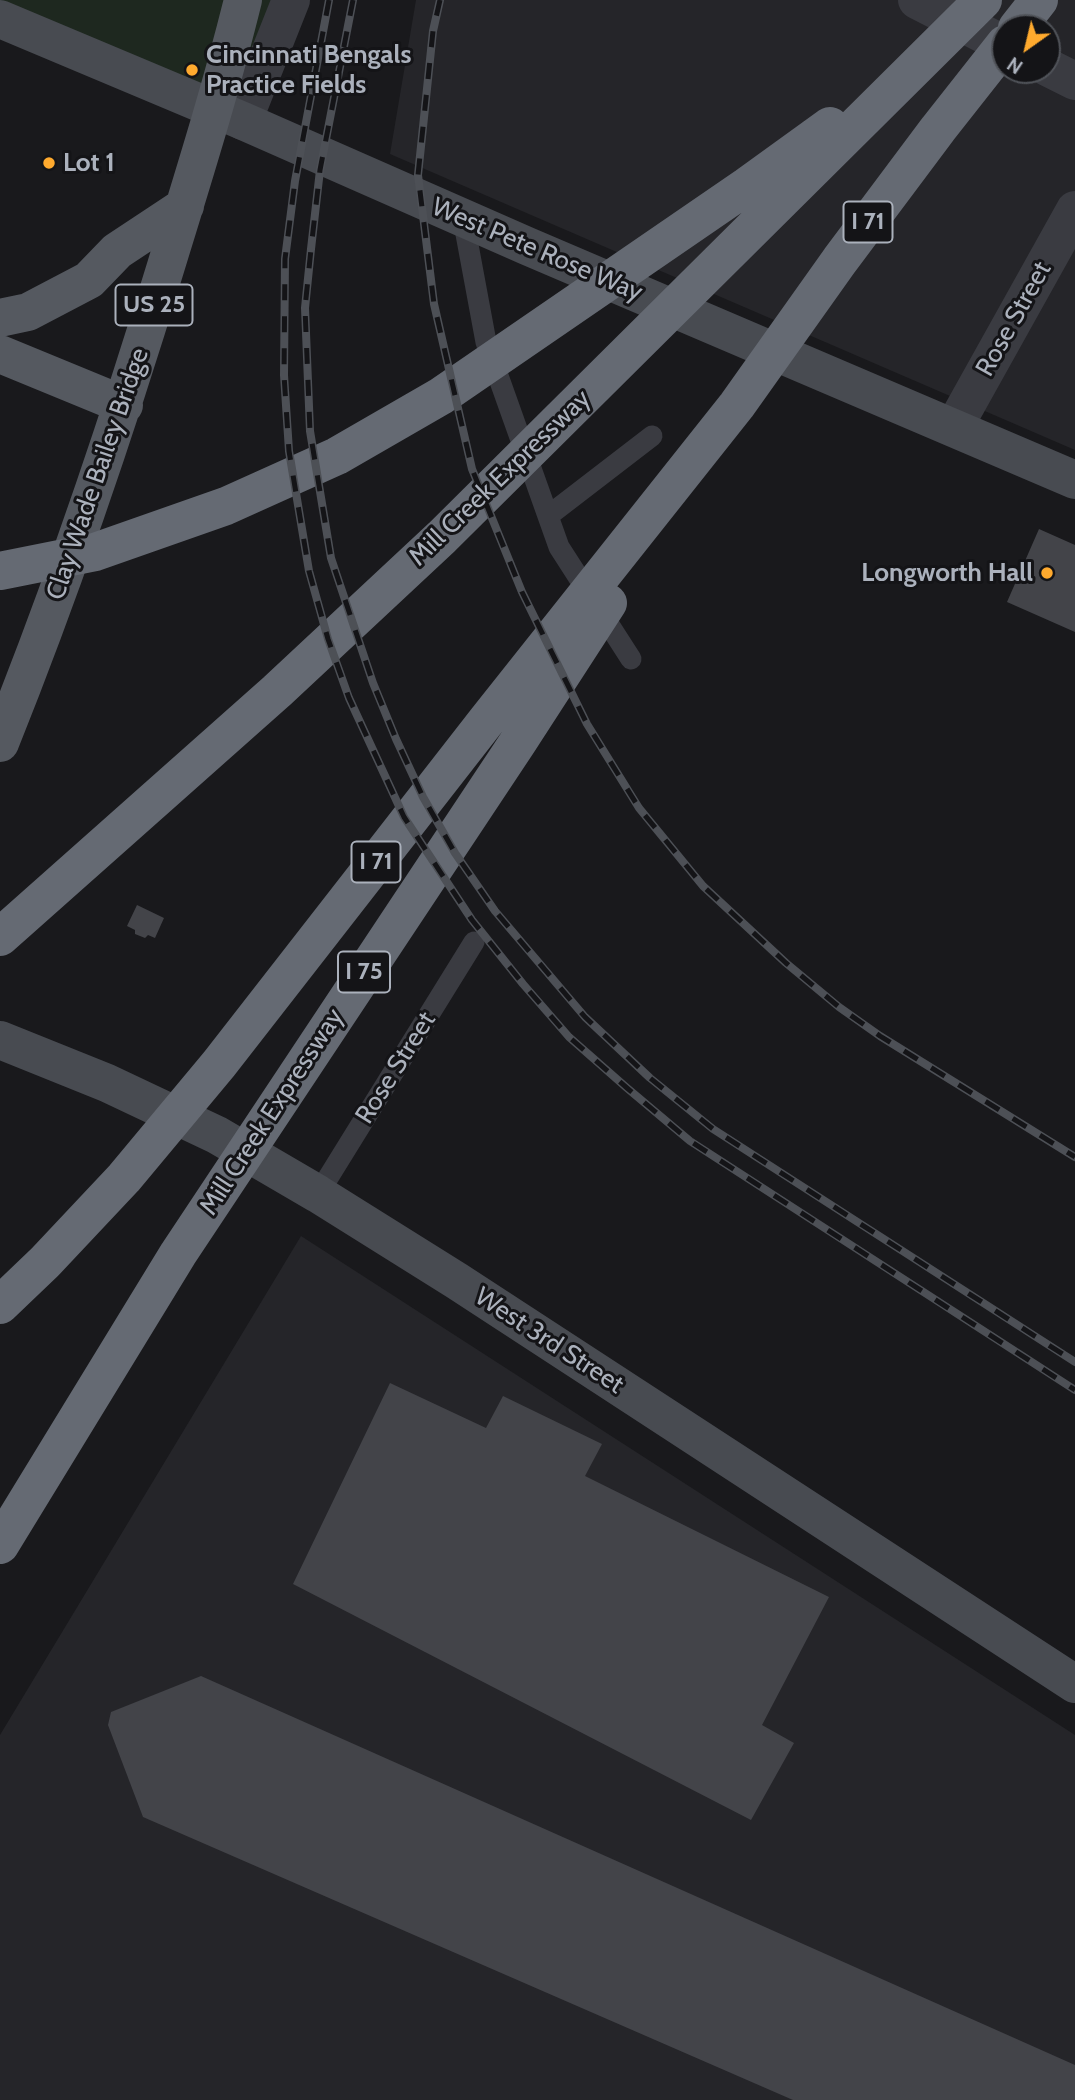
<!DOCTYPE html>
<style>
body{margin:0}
#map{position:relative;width:1075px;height:2100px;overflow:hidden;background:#19191c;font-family:Cabin,sans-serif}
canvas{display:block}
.north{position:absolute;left:991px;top:14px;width:70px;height:70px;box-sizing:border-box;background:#141417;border:2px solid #505359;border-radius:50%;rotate:214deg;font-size:19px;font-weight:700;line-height:28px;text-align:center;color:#abb1bc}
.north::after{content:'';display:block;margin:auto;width:24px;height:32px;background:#ffaa2e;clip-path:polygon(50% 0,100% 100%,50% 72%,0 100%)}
</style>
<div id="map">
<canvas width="1075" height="2100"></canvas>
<div class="north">N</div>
</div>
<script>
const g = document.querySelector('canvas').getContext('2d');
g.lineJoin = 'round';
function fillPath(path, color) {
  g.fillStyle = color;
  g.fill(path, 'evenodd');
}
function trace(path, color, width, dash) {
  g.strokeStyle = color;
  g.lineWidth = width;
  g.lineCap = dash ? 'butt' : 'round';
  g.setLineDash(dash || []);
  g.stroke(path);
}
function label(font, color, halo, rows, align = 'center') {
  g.font = font + ' Cabin,sans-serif';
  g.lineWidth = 6;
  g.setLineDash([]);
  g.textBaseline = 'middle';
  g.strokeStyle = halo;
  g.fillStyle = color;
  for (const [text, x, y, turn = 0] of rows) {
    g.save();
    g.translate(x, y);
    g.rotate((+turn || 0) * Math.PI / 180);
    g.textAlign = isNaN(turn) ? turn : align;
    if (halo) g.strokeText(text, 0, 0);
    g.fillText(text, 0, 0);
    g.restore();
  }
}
const built = new Path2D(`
 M 416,0 L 1075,0 L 1075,450 L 390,154 ZM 1005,28 L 1047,28 L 1047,70 L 1005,70 Z
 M 301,1236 L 1075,1735 L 1075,2100 L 0,2100 L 0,1735 Z`);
const green = new Path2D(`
 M 0,0 L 291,0 L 243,121 L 0,19 Z`);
const building = new Path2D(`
 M 1039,529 L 1075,545 L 1075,632 L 1007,602 Z
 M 137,905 L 164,918 L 155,938 L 148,935 L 145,938 L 135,934 L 135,930 L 127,926 Z
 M 390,1383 L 486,1428 L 503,1396 L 602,1444 L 585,1476 L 829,1597 L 762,1725 L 794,1743 L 751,1820 L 293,1584 Z
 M 201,1676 L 1075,2065 L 1075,2100 L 793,2100 L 143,1817 L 108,1725 L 111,1712 Z`);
const service = new Path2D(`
 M 463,218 L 486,342 L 559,547 L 631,659
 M 548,516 L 652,436
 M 318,1194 L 474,942`);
const minor = new Path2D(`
 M 917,0 L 1005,45
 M 1047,67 L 1075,81
 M 243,121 L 291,0
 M 954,427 L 1075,210`);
const secondary = new Path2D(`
 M 0,19 L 243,121 L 527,246 L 1075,480
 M 0,1040 L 107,1083 L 217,1135 L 318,1194 L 457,1281 L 1075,1684`);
const primary = new Path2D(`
 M 0,318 L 28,312 L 89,280 L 117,251 L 185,206
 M 0,354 L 124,405
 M 0,743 C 63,586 117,427 166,266 C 193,178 221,89 243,0`);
const motorway = new Path2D(`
 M 1017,28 L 1039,0
 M 0,571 L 95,552 L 226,506 L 337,456 L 441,396 L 747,186 L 830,126
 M 0,937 L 277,691 L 442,537 L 983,0
 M 0,1305 L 45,1262 L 124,1178 L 219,1064 L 487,720 L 737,405 L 840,260 L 938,129 L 1005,44
 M 0,1545 L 178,1254 L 518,742 L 608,603`);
const rail = new Path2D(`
 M 329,0 L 295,181 L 285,259 L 284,375 L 289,451 L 309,571 L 328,639 L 349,698 L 404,817 L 472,920 L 523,984 L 569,1037 L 627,1088 L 690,1141 L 1075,1390
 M 353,0 L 320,170 L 311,249 L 305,308 L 310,431 L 331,558 L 373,683 L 396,739 L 423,797 L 455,853 L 495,911 L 585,1017 L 650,1078 L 713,1129 L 1075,1362
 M 440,0 L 433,31 L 418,175 L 434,304 L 472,469 L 522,592 L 587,724 L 639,808 L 703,886 L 786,963 L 839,1007 L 880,1036 L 1075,1157`);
const markers = [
 [192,70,7,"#ffaa2e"],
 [49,163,7,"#ffaa2e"],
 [1047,573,7,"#ffaa2e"]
];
const shields = [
 [868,222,49],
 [154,305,77],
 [376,862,49],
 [364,972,52]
];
const shieldNames = [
 ["I 71",868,222],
 ["US 25",154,305],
 ["I 71",376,862],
 ["I 75",364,972]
];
const poiNames = [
 ["Cincinnati Bengals",206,55],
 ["Practice Fields",206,85],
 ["Lot 1",63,163],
 ["Longworth Hall",1033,573,"right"]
];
const streetNames = [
 ["West Pete Rose Way",537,250,23],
 ["Rose Street",1014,319,-61],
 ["Clay Wade Bailey Bridge",98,474,-71],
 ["Mill Creek Expressway",500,478,-44],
 ["Rose Street",396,1068,-58],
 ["Mill Creek Expressway",272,1112,-57],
 ["West 3rd Street",549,1341,33]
];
fillPath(built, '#252529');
fillPath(green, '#1e281f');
fillPath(building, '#434449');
trace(service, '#3a3b41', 21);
trace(minor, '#3a3b41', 38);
trace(secondary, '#484b51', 38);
trace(primary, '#555960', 38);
trace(motorway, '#656a73', 38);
trace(rail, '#4d5056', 8);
trace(rail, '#141417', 5, [16]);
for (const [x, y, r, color] of markers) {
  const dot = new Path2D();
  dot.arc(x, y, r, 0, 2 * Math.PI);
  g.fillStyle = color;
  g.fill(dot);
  trace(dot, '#141417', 2.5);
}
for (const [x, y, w] of shields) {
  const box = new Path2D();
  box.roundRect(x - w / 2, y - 20.5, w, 41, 5);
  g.fillStyle = '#141417';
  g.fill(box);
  trace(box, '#abb1bc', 2);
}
label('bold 24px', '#abb1bc', null, shieldNames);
label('bold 26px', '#abb1bc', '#141417', poiNames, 'left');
label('26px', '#abb1bc', '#141417', streetNames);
</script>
